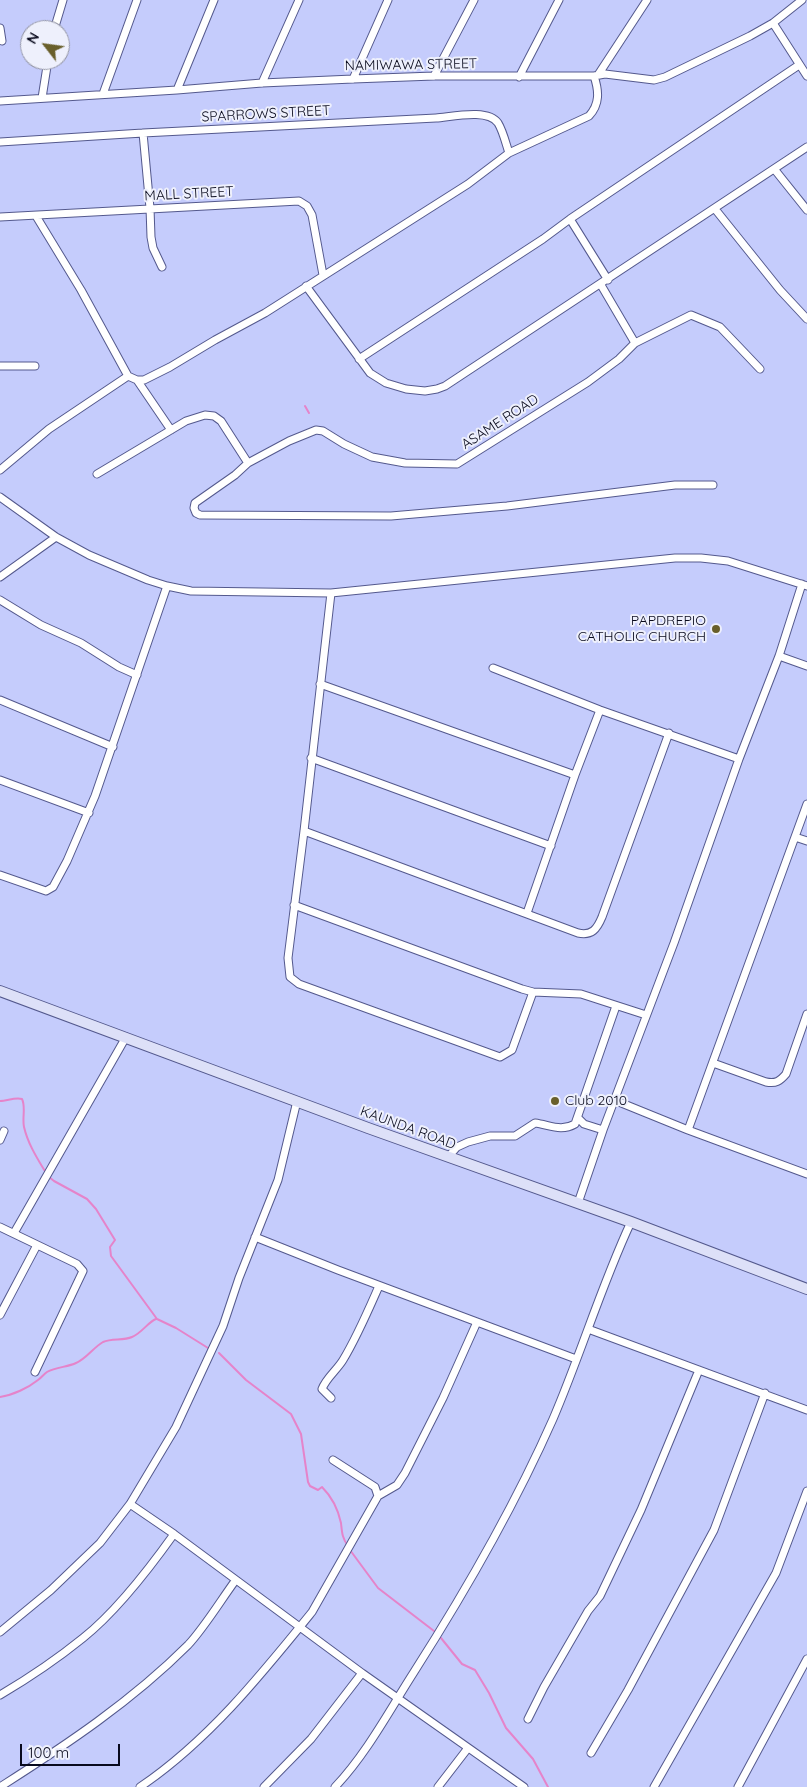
<!DOCTYPE html>
<style>
body{margin:0}
#map{position:relative;width:807px;height:1787px;overflow:hidden;background:#c5ccfc;font-family:Quicksand,sans-serif}
canvas{display:block}
.north{position:absolute;left:20px;top:20px;width:50px;height:50px;box-sizing:border-box;background:#eef0fc;border:1px solid #9294a3;border-radius:50%;rotate:300deg;font-size:14px;font-weight:700;line-height:20px;text-align:center;color:#090a1d}
.north::after{content:'';display:block;margin:auto;width:18px;height:22px;background:#695f2b;clip-path:polygon(50% 0,100% 100%,50% 72%,0 100%)}
.scale{position:absolute;left:20px;top:1744px;width:100px;height:22px;box-sizing:border-box;border:2px solid #090a1d;border-top:0;padding-left:6px;font-size:15px;line-height:18px;white-space:nowrap;color:#090a1d;-webkit-text-stroke:4px #eef0fc;paint-order:stroke}
</style>
<div id="map">
<canvas width="807" height="1787"></canvas>
<div class="north">N</div>
<div class="scale">100 m</div>
</div>
<script>
const g = document.querySelector('canvas').getContext('2d');
g.lineJoin = 'round';
function trace(path, color, width, dash) {
  g.strokeStyle = color;
  g.lineWidth = width;
  g.lineCap = dash ? 'butt' : 'round';
  g.setLineDash(dash || []);
  g.stroke(path);
}
function label(font, color, halo, rows, align = 'center') {
  g.font = font + ' Quicksand,sans-serif';
  g.lineWidth = 4;
  g.setLineDash([]);
  g.textBaseline = 'middle';
  g.strokeStyle = halo;
  g.fillStyle = color;
  for (const [text, x, y, turn = 0] of rows) {
    g.save();
    g.translate(x, y);
    g.rotate((+turn || 0) * Math.PI / 180);
    g.textAlign = isNaN(turn) ? turn : align;
    if (halo) g.strokeText(text, 0, 0);
    g.fillText(text, 0, 0);
    g.restore();
  }
}
const stream = new Path2D(`
 M 305,406 L 309,413
 M 0,1101 C 7,1101 15,1097 22,1099 C 26,1107 22,1118 24,1127 C 28,1144 37,1158 46,1173
 M 49,1177 L 54,1181 L 87,1199 L 96,1209 L 115,1240 L 110,1247 L 111,1256 L 157,1319 L 176,1328 L 208,1348
 M 219,1353 L 246,1380 L 291,1414 L 301,1434 L 308,1482 L 310,1486 L 318,1490 L 322,1487 C 331,1496 338,1509 341,1523 C 342,1532 342,1538 348,1546
 M 0,1397 C 13,1395 28,1388 38,1380 C 41,1378 44,1374 47,1372 C 56,1367 68,1367 76,1363 C 86,1359 94,1347 103,1342 C 112,1338 123,1341 132,1337 C 142,1333 148,1322 156,1319
 M 350,1550 L 378,1588 L 434,1631
 M 441,1638 L 462,1664 L 475,1670 L 489,1693 L 506,1728 L 533,1759 L 548,1787`);
const street = new Path2D(`
 M 773,23 L 807,76
 M 0,28 L 2,41
 M 54,30 L 63,0
 M 598,75 L 647,0
 M 434,76 L 474,0
 M 519,77 L 559,0
 M 353,79 L 388,0
 M 262,83 L 299,0
 M 177,90 L 214,0
 M 103,94 L 137,0
 M 42,98 L 48,60
 M 0,101 L 177,90 L 262,83 L 353,79 L 434,76 L 594,76 L 605,74 L 654,80 L 665,77 L 750,36 L 773,23 L 802,0
 M 143,133 L 150,208 L 151,237 L 153,248 L 162,267
 M 0,142 L 143,133 L 436,118 C 451,117 488,108 498,123 C 503,131 506,144 509,153
 M 775,170 L 807,210
 M 715,209 L 780,290 L 807,319
 M 0,217 L 299,201 L 307,206 L 312,215 L 323,275
 M 570,219 L 608,280
 M 306,286 L 370,373 L 386,383 L 406,389 L 425,391 L 437,389 L 445,386 L 807,147
 M 635,343 L 691,315 L 720,327 L 760,369
 M 359,359 L 543,239 L 570,219 L 799,65
 M 0,366 L 35,366
 M 128,376 L 137,380 L 144,380 L 170,367 L 215,340 L 265,313 L 468,184 L 509,153 L 589,116 C 600,104 599,91 594,76
 M 137,380 L 171,430
 M 248,463 L 289,441 L 316,430 L 323,431 L 344,444 L 372,457 L 405,463 L 457,464 L 588,382 L 619,359 L 635,343 L 601,285
 M 0,470 L 49,429 L 128,376 L 81,290 L 36,216
 M 97,474 L 186,421 L 205,415 L 214,416 L 221,421 L 248,463 L 235,475 L 195,503 L 194,508 L 196,513 L 200,515 L 391,516 L 507,506 L 675,485 L 713,485
 M 0,497 L 56,537 L 89,555 L 148,580 L 167,586 L 191,591 L 331,593 L 675,558 L 701,558 L 728,561 L 807,586
 M 0,577 L 56,537
 M 331,593 L 304,831 L 288,958 L 290,977 L 299,984 L 500,1057 L 512,1050 L 533,992
 M 0,600 L 41,625 L 81,643 L 119,667 L 137,675
 M 779,656 L 807,666
 M 493,668 L 600,710 L 739,759
 M 320,684 L 575,775
 M 0,700 L 113,747
 M 311,758 L 551,846
 M 0,780 L 89,813
 M 304,831 L 578,933 C 592,936 597,929 602,917 L 669,733
 M 795,837 L 807,841
 M 0,875 L 46,891 L 53,887 L 67,861 L 95,796 L 167,586
 M 294,905 L 522,989 L 533,992 L 581,994 L 646,1015
 M 527,913 L 575,775 L 600,710
 M 713,1063 L 766,1082 C 776,1084 780,1081 786,1074 L 807,1014
 M 614,1100 L 688,1130 L 807,1174
 M 578,1118 L 584,1124 L 603,1130
 M 688,1130 L 807,804
 M 0,1140 L 4,1131
 M 448,1157 L 457,1147 L 468,1142 L 490,1136 L 515,1136 L 535,1123 C 550,1125 561,1132 575,1124 L 616,1006
 M 578,1203 L 603,1130 L 674,943 L 739,759 L 779,656 L 802,584
 M 0,1227 L 77,1264 L 83,1271 L 35,1372
 M 14,1233 L 126,1037
 M 255,1237 L 338,1270 L 576,1359
 M 0,1315 L 37,1245
 M 588,1329 L 807,1410
 M 331,1398 L 322,1389 C 326,1378 337,1370 343,1360 C 357,1337 368,1311 379,1286
 M 333,1460 L 375,1487 L 378,1496 L 397,1485 L 405,1473 L 443,1398 L 477,1322
 M 130,1504 L 174,1534 L 362,1673 L 524,1787
 M 0,1632 L 51,1590 L 100,1543 L 130,1504 L 176,1427 L 223,1326 L 239,1278 L 278,1180 L 297,1101
 M 0,1695 C 29,1678 57,1659 83,1638 C 117,1611 149,1569 174,1534
 M 528,1719 L 544,1687 L 588,1611 L 600,1596 L 641,1510 L 699,1370
 M 591,1753 L 628,1690 L 714,1530 L 765,1393
 M 0,1787 C 66,1745 132,1701 188,1645 C 204,1628 221,1600 235,1581
 M 140,1787 C 208,1741 261,1675 312,1612 L 378,1496
 M 264,1787 L 311,1739 L 362,1673
 M 335,1787 C 367,1753 389,1711 414,1672 C 465,1592 515,1505 553,1419 C 581,1354 601,1286 631,1222
 M 438,1787 L 468,1748
 M 654,1787 L 776,1573 L 807,1491
 M 738,1787 L 807,1659`);
const secondary = new Path2D(`
 M 0,991 L 368,1128 L 631,1222 L 807,1289`);
const markers = [
 [716,629,5,"#695f2b"],
 [555,1101,5,"#695f2b"]
];
const streetNames = [
 ["NAMIWAWA STREET",411,65,-1],
 ["SPARROWS STREET",266,114,-3],
 ["MALL STREET",189,194,-3],
 ["ASAME ROAD",500,422,-33],
 ["KAUNDA ROAD",408,1128,20]
];
const poiNames = [
 ["PAPDREPIO",706,621],
 ["CATHOLIC CHURCH",706,637],
 ["Club 2010",565,1101,"left"]
];
trace(stream, '#e584ca', 2);
trace(street, '#54598d', 9);
trace(secondary, '#54598d', 12);
trace(street, '#fff', 7);
trace(secondary, '#dde0f8', 10);
for (const [x, y, r, color] of markers) {
  const dot = new Path2D();
  dot.arc(x, y, r, 0, 2 * Math.PI);
  g.fillStyle = color;
  g.fill(dot);
  trace(dot, '#eef0fc', 2);
}
label('14px', '#090a1d', '#eef0fc', streetNames);
label('14px', '#090a1d', '#eef0fc', poiNames, 'right');
</script>
